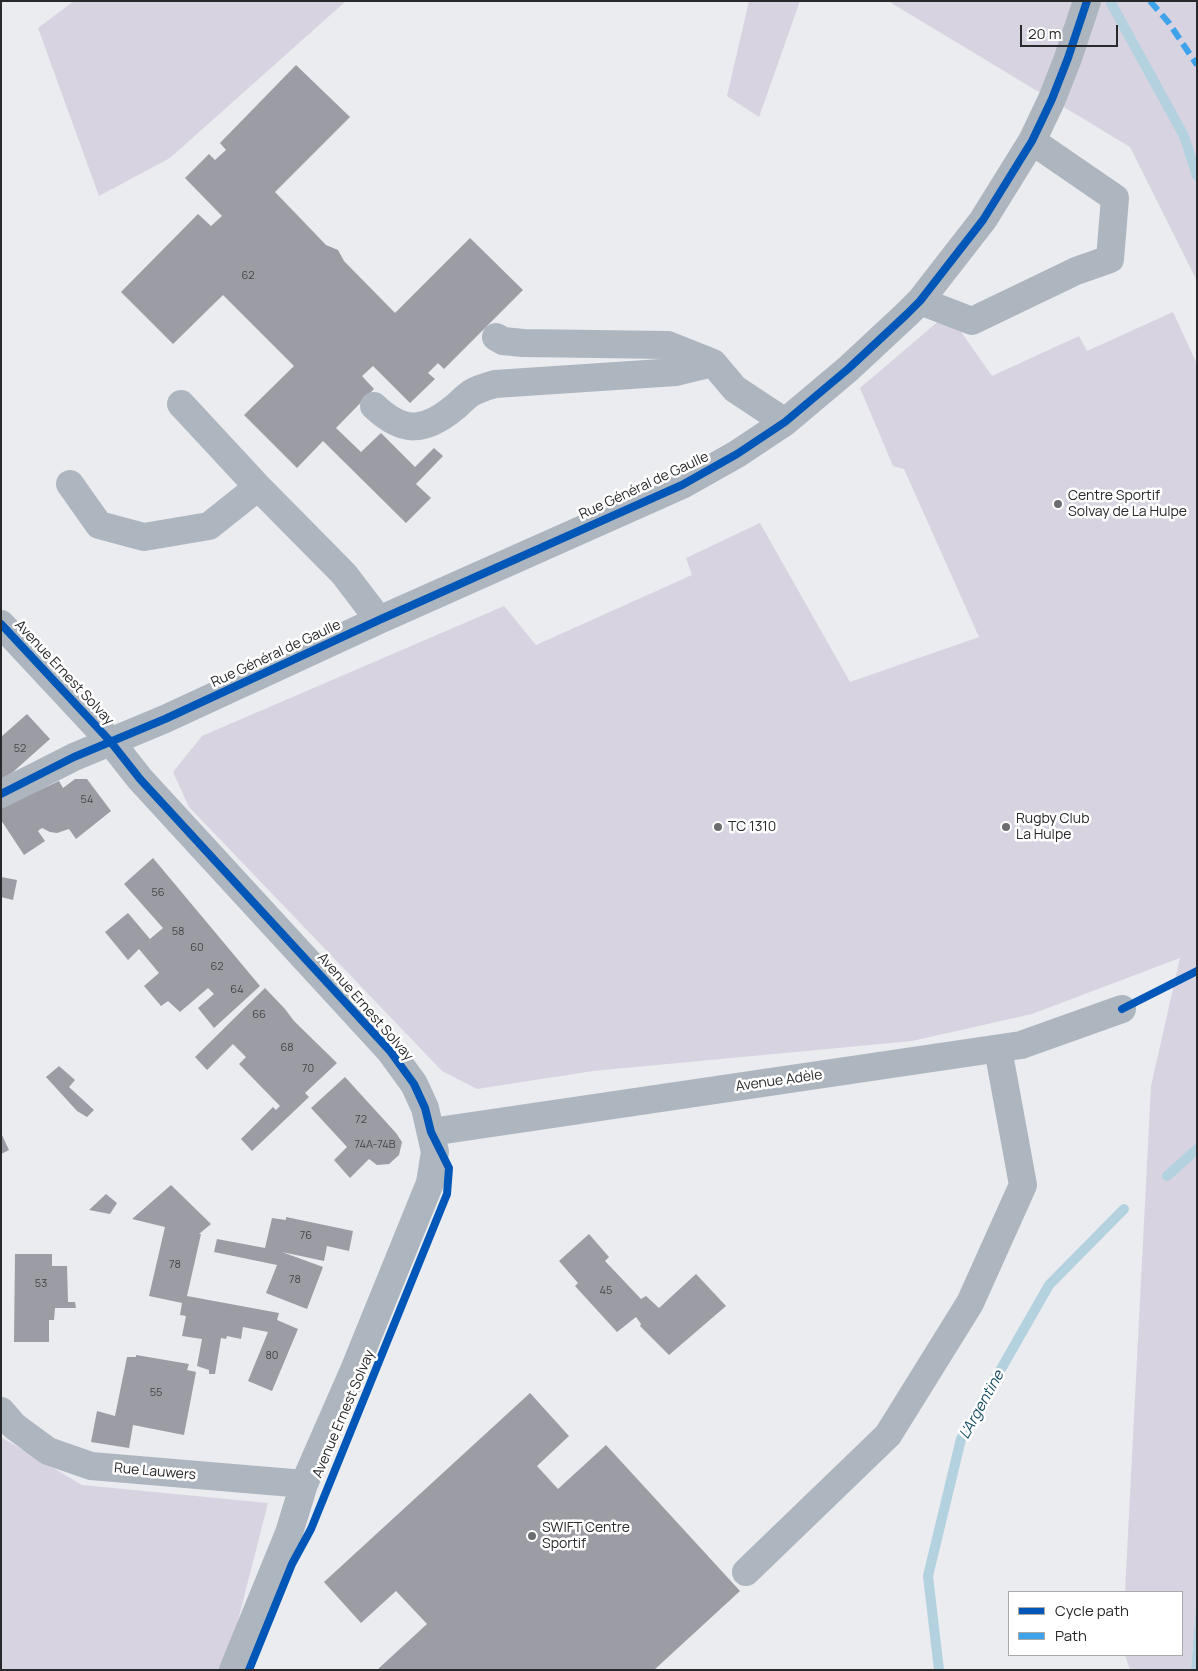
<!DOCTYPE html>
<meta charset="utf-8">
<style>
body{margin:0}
#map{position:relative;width:1198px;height:1671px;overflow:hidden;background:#eaecef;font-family:Manrope,sans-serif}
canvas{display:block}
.frame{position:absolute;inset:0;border:2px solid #28292b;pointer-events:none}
.legend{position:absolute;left:1008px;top:1591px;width:175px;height:65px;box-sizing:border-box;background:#fff;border:1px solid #a9a9aa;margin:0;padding:6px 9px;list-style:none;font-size:15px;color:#28292b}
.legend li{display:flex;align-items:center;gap:10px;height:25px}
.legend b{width:25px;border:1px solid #a9a9aa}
.scale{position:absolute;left:1020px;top:25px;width:98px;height:22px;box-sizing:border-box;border:2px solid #28292b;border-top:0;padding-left:6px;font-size:15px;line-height:18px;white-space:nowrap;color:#28292b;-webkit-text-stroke:4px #fff;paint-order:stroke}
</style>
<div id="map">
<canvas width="1198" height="1671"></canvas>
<div class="frame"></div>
<ul class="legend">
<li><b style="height:6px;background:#0057b8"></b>Cycle path</li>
<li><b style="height:6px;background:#3ea3eb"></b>Path</li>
</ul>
<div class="scale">20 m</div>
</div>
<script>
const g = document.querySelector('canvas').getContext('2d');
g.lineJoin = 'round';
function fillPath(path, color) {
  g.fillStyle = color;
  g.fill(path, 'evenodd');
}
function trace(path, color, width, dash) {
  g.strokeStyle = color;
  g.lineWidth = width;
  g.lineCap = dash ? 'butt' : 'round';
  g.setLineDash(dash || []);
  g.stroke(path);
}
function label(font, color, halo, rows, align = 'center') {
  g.font = font + ' Manrope,sans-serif';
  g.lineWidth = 5;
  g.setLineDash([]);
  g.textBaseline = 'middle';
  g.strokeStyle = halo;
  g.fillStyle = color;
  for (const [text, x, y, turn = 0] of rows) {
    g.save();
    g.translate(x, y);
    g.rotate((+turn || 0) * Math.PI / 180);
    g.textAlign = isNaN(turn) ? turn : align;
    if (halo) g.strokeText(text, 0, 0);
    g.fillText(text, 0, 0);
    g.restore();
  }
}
const green = new Path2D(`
 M 74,1 L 346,1 L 170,158 L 99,196 L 38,28 Z
 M 749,1 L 800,1 L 759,117 L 727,96 Z
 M 888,1 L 1197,1 L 1197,281 L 1130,147 Z
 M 1173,312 L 1197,364 L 1197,1591 L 1191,1670 L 1130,1670 L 1125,1655 L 1182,1655 L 1182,1592 L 1125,1592 L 1151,1086 L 1180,958 L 1032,1014 L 912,1041 L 593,1071 L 477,1089 L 442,1071 L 189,807 L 173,772 L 202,736 L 504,606 L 536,645 L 692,575 L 686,558 L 760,523 L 850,682 L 979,637 L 904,469 L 893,466 L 860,388 L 948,313 L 992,376 L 1079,336 L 1087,351 Z
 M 1,1437 L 82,1485 L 268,1503 L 233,1640 L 221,1670 L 1,1670 Z`);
const water = new Path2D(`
 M 1197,1591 L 1197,1670 L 1191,1670 Z`);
const stream = new Path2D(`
 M 1111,3 L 1184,136 L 1197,176
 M 1167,1176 L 1197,1149
 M 939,1670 L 928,1576 L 961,1439 L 1049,1285 L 1124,1209`);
const building = new Path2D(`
 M 296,65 L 350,117 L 275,192 L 326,245 L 338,250 L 344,261 L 395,313 L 470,238 L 523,290 L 444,369 L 438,363 L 428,373 L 435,379 L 410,403 L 373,366 L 362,376 L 374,389 L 336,428 L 361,452 L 381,433 L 415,467 L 434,448 L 443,456 L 416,484 L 431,498 L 406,523 L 323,441 L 297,468 L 244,415 L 294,366 L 223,295 L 173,344 L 121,292 L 198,214 L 211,226 L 222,216 L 185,178 L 209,154 L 215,160 L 226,150 L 220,143 Z
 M 27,714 L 50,739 L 13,772 L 1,779 L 1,737 Z
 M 75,779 L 87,779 L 111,811 L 76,839 L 69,829 L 57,833 L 50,832 L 42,828 L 38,831 L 45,841 L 24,855 L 1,820 L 1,808 L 59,781 L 63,788 Z
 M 153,858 L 260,986 L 214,1028 L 198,1008 L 214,994 L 208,988 L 180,1012 L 168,1001 L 161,1006 L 144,986 L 159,973 L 139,949 L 128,960 L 105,932 L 128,913 L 150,939 L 163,928 L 124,884 Z
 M 1,877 L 17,880 L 13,900 L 1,897 Z
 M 265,988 L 285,1009 L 294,1021 L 337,1063 L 305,1093 L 309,1097 L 252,1151 L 241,1139 L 273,1107 L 276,1110 L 280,1106 L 239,1064 L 246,1057 L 233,1044 L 207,1070 L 195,1057 Z
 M 59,1066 L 75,1080 L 69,1087 L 94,1110 L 87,1117 L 77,1111 L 46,1077 Z
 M 345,1077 L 396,1133 L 402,1142 L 399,1155 L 389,1164 L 377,1165 L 369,1159 L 350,1178 L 334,1160 L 347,1147 L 311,1108 Z
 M 1,1133 L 9,1150 L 1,1154 Z
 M 171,1185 L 211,1224 L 199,1234 L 201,1234 L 187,1296 L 279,1313 L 277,1320 L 298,1329 L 272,1391 L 248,1381 L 268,1332 L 243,1327 L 241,1339 L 227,1336 L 226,1339 L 221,1338 L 215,1374 L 209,1374 L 209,1370 L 197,1366 L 202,1339 L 182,1336 L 186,1316 L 180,1315 L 182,1303 L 149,1296 L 165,1227 L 132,1219 Z
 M 106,1194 L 117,1203 L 110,1214 L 89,1210 Z
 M 286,1217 L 353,1231 L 349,1251 L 327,1246 L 324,1261 L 282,1252 L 323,1267 L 307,1309 L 266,1293 L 277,1265 L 214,1252 L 217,1239 L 265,1248 L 272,1218 L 286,1220 Z
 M 589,1234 L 609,1257 L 605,1261 L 641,1299 L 646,1296 L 659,1308 L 696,1274 L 726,1306 L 669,1355 L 640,1326 L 641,1324 L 636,1317 L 617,1332 L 575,1286 L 578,1283 L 559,1261 Z
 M 15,1254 L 52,1254 L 52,1266 L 67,1266 L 68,1302 L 75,1302 L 76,1308 L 55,1308 L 54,1320 L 49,1320 L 49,1342 L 14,1342 Z
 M 136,1355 L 189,1364 L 187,1370 L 196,1372 L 184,1435 L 133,1425 L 129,1448 L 91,1442 L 97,1411 L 115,1416 L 127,1357 L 136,1357 Z
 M 530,1393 L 569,1436 L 537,1466 L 558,1489 L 606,1445 L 740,1591 L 654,1670 L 379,1670 L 378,1669 L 427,1624 L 396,1591 L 361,1623 L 324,1582 Z`);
const minor = new Path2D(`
 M 920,301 L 972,321 L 1076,271 L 1110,259 L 1115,198 L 1032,141
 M 496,337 L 503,341 L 523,343 L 668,345 L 713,363 L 735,389 L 785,422
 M 181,404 L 258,487 L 344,574 L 379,620
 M 374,406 C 403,434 425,432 455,407 C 461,402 467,395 473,392 C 480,388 488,386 495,384 L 676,372 L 713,363
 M 70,484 L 99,525 L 144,537 L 209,526 L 258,487
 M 1,624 L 110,741 L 140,779 L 390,1051 L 414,1084 L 425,1108 L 435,1152 L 430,1183 L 354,1370 L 304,1484 L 289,1533 L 233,1670
 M 1,794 L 74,757 L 165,719 L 379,620 L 682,485 L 737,454 L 785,422 L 848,369 L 907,314 L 920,301 L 983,220 L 1032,141 L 1052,99 L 1068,58 L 1087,1
 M 431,1132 L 1021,1045 L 1122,1009
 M 1,1411 L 14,1426 L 48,1451 L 91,1466 L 304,1484
 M 746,1572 L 888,1435 L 970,1303 L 1023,1185 L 998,1049`);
const quiet = new Path2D(`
 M 1150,1 L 1169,23 L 1197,65`);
const cycleway = new Path2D(`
 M 1,624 L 110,741 L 140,779 L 390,1051 L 414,1084 L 425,1108 L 431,1132 L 449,1168 L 447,1194 L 311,1529 L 292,1564 L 249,1670
 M 1,794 L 74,757 L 165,719 L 379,620 L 682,485 L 737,454 L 785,422 L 848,369 L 907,314 L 920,301 L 983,220 L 1032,141 L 1052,99 L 1068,58 L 1087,1
 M 1122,1009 L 1197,971`);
const markers = [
 [1058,504,5,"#6c6d70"],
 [718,827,5,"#6c6d70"],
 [1006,827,5,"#6c6d70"],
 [532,1536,5,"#6c6d70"]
];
const numberNames = [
 ["62",248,276],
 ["52",20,749],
 ["54",87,800],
 ["56",158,893],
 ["58",178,932],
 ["60",197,948],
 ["62",217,967],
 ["64",237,990],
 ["66",259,1015],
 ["68",287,1048],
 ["70",308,1069],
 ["72",361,1120],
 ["74A-74B",375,1145],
 ["76",306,1236],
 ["78",175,1265],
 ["78",295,1280],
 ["53",41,1284],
 ["45",606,1291],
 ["80",272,1356],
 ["55",156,1393]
];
const streetNames = [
 ["Rue Général de Gaulle",644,486,-25],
 ["Rue Général de Gaulle",276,654,-25],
 ["Avenue Ernest Solvay",64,673,47],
 ["Avenue Ernest Solvay",365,1007,49],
 ["Avenue Adèle",779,1081,-8],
 ["Avenue Ernest Solvay",344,1414,-67],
 ["Rue Lauwers",155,1472,5]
];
const poiNames = [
 ["Centre Sportif",1068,496],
 ["Solvay de La Hulpe",1068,512],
 ["Rugby Club",1016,819],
 ["La Hulpe",1016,835],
 ["TC 1310",728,827],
 ["SWIFT Centre",542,1528],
 ["Sportif",542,1544]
];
const waterNames = [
 ["L'Argentine",982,1405,-61]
];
fillPath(green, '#d8d3e0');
fillPath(water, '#b4d1e0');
trace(stream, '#b4d1e0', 10);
fillPath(building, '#9b9ca4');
trace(minor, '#adb6be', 28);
trace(quiet, '#3ea3eb', 6, [12, 6]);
trace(cycleway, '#0057b8', 8);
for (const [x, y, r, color] of markers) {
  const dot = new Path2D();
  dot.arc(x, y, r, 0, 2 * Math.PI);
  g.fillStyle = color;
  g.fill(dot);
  trace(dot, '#fff', 2);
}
label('11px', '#454649', null, numberNames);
label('14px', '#28292b', '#fff', streetNames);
label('14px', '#28292b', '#fff', poiNames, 'left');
label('italic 15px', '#1a5065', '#fff', waterNames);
</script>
